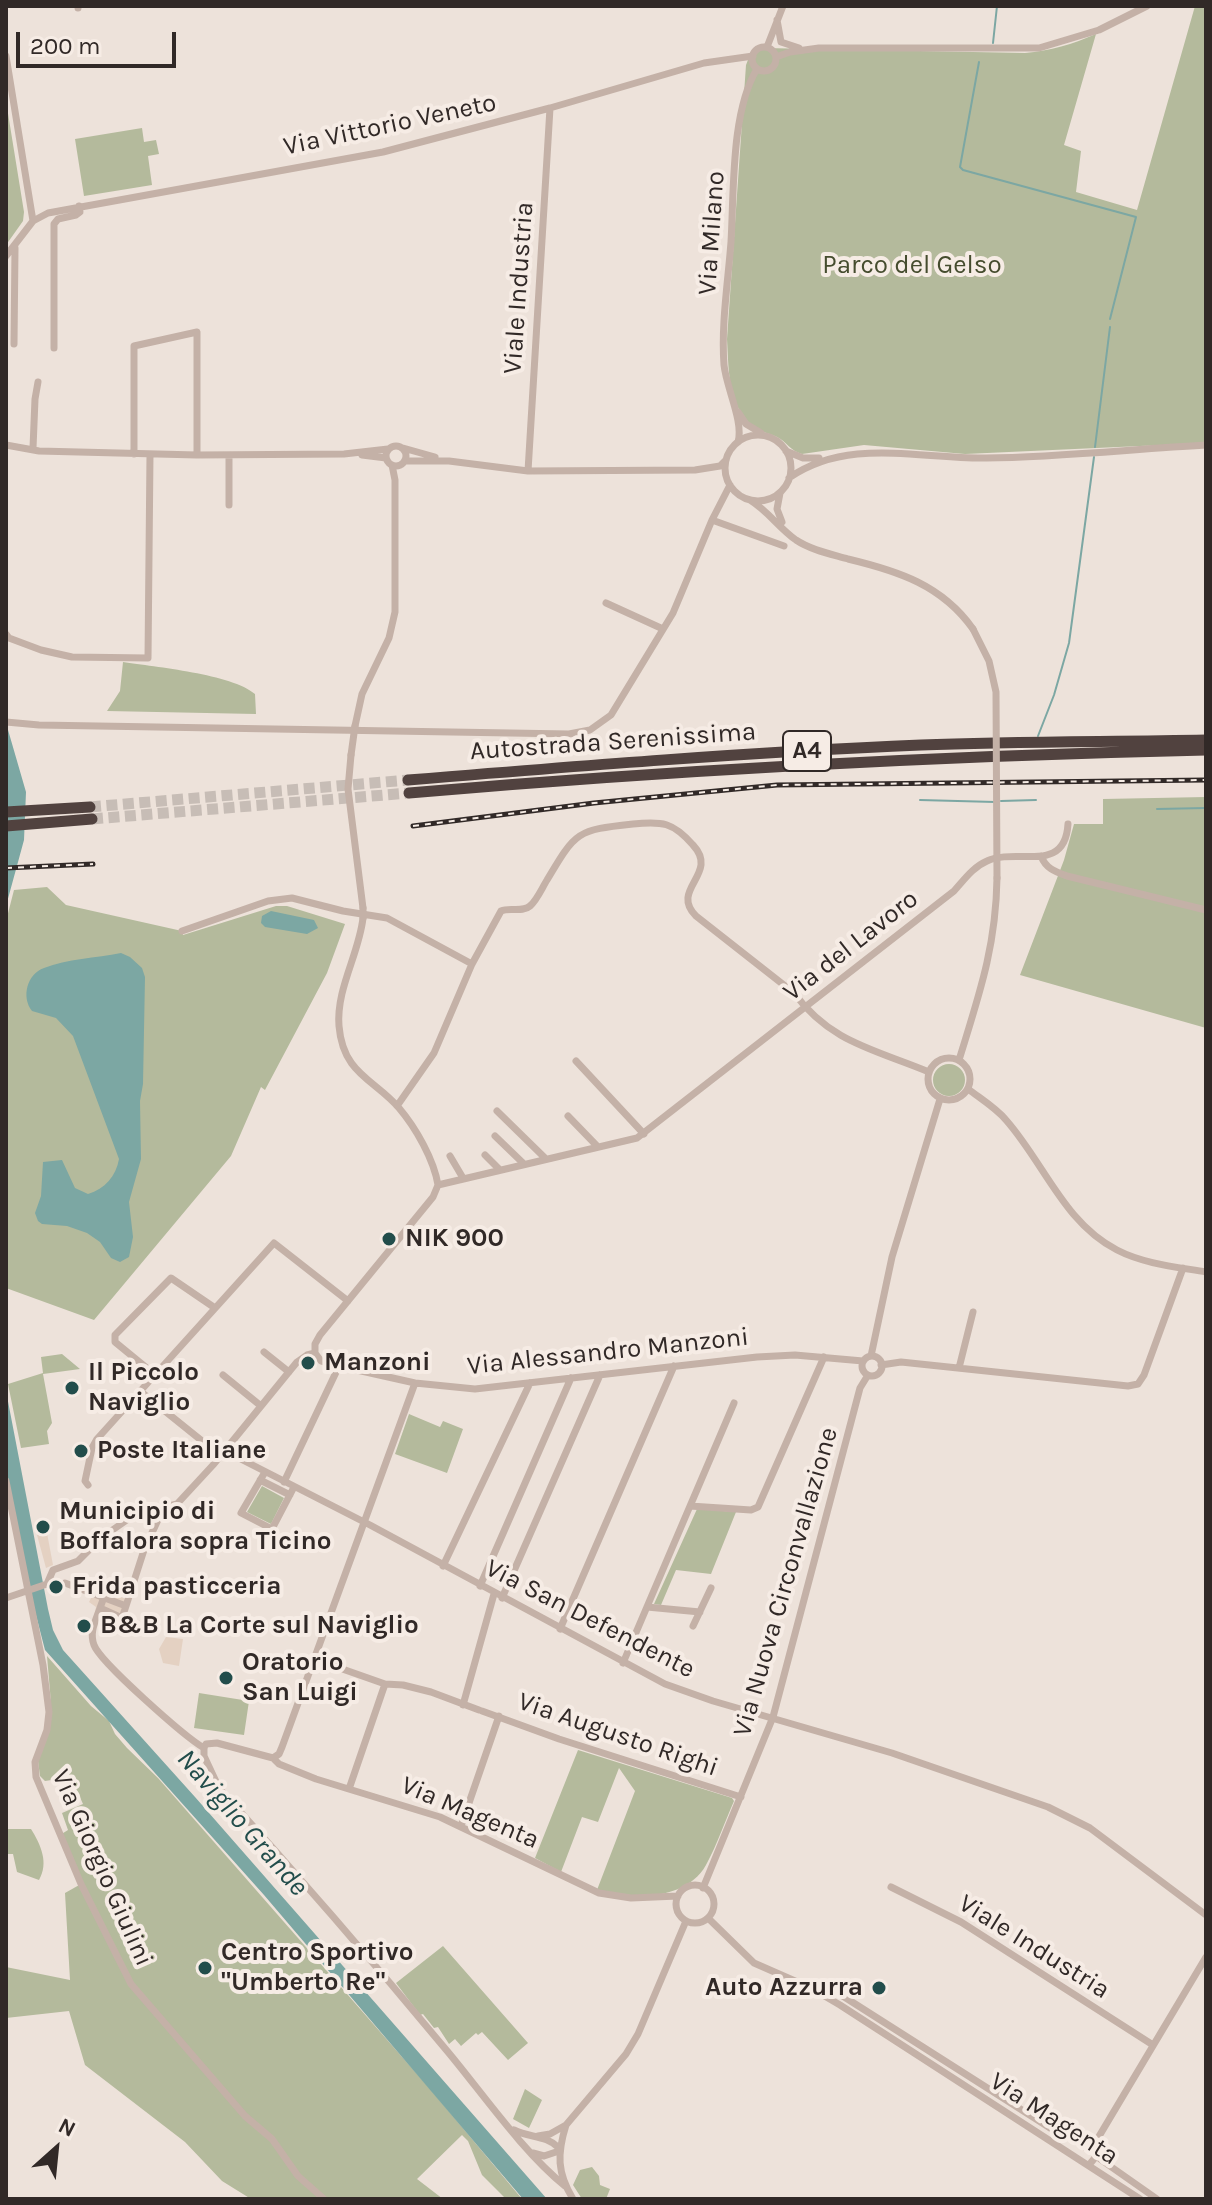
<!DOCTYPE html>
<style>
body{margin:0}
#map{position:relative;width:1212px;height:2205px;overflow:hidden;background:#ede2da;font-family:Karla,sans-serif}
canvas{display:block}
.frame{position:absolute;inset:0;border:8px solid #312927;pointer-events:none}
.north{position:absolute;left:16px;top:2109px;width:80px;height:80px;-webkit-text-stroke:6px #f6ece5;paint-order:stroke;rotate:27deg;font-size:22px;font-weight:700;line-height:32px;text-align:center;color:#312927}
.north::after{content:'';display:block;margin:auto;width:28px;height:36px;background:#312927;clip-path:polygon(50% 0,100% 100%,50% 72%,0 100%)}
.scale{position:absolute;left:16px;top:32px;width:160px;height:36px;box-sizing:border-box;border:4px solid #312927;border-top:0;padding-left:10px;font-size:24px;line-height:28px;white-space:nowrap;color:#312927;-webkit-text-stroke:6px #f6ece5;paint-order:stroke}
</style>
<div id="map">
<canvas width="1212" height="2205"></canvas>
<div class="frame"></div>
<div class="north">N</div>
<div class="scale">200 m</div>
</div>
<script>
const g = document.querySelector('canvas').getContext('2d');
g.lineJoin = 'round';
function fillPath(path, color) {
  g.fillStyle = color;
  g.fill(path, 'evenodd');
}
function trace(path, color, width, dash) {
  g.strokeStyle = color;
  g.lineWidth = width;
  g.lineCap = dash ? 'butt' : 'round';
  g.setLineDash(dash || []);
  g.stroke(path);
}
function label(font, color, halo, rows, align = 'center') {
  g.font = font + ' Karla,sans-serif';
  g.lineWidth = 8;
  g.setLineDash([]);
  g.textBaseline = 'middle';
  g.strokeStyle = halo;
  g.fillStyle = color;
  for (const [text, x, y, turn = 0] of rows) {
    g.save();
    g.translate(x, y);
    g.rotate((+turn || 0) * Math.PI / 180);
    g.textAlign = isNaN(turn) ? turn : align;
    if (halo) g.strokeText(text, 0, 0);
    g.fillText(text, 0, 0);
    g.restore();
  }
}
const green = new Path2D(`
 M 1195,6 L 1206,6 L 1206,443 L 965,454 L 864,445 L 802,454 C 790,451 787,442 777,437 C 771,434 765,433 759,430 C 727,411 729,372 727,339 L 746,65 L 751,52 L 763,48 L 1025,53 C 1050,51 1073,44 1096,34 L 1064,145 L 1081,151 L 1076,192 L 1137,210 Z
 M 6,101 L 24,212 L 23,221 L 6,245 Z
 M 142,128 L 144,142 L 156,140 L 159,154 L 148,156 L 152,185 L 84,196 L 75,139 Z
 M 123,662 C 155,667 232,674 255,694 L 256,714 L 107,711 L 120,691 Z
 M 1206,797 L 1206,1028 L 1020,975 L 1064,860 L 1074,824 L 1103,824 L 1103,799 Z
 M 47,887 L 66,905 L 182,931 L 183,935 L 276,906 L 287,906 L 345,924 L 327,973 L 265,1090 L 261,1087 L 231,1156 L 94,1320 L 6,1288 L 6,921 L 14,890 Z
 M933 1080a16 16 0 1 1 32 0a16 16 0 1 1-32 0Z
 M 62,1354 L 80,1369 L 43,1374 L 52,1423 L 47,1431 L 49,1444 L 21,1448 L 8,1384 L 43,1373 L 41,1357 Z
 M 409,1414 L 440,1427 L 443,1421 L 463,1429 L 447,1473 L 395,1454 Z
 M 262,1486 L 284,1498 L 271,1524 L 247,1512 Z
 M 697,1509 L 736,1512 L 711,1574 L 676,1570 L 661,1605 L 654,1604 Z
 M 47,1656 L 91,1706 L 109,1721 L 115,1734 L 127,1748 L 158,1778 L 431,2090 L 522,2199 L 506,2199 L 482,2175 L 468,2141 L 462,2135 L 417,2179 L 443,2199 L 251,2199 L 222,2181 L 185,2142 L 85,2065 L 69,2011 L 6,2018 L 6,1967 L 70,1980 L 65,1893 L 81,1884 L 60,1835 L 68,1830 L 62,1813 L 83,1804 L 71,1777 L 45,1781 L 40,1776 L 38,1761 L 51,1703 Z
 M 199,1693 L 249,1701 L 244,1735 L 194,1728 Z
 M 578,1750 L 732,1798 L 734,1801 C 725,1821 717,1845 706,1865 C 686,1901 631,1900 597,1890 L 635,1791 L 619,1768 L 598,1822 L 582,1817 L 561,1872 L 535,1858 Z
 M 6,1829 L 31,1829 C 41,1845 49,1863 39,1880 L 17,1872 L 13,1854 L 6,1854 Z
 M 443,1946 L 528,2043 L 508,2060 L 482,2032 L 478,2035 L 476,2033 L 461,2046 L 455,2039 L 449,2044 L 438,2027 L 434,2028 L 423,2014 L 420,2015 L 396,1983 Z
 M 525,2089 L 542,2100 L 529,2128 L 513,2119 Z
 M 592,2167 L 599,2176 L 600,2185 L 610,2189 L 606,2199 L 582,2199 L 573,2185 L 580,2170 Z`);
const plaza = new Path2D(`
 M 47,1533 L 53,1565 L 46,1568 L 37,1535 Z
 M 101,1588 L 130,1601 L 121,1627 L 94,1616 L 96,1607 L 89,1602 L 94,1592 L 98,1594 Z
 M 166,1637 L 183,1639 L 179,1666 L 163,1663 L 159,1649 Z`);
const water = new Path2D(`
 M 6,723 L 26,792 L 24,840 L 6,906 Z
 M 271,911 L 314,920 L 318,928 L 307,934 L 265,927 L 261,923 L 262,916 Z
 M 121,953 L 130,957 L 142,968 L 145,977 L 143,1084 L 140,1101 L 141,1159 L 129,1202 L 133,1237 L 129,1257 L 120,1262 L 111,1258 L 100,1242 L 87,1233 L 67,1226 L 42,1224 L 38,1221 L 35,1213 L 41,1196 L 43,1162 L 62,1160 L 75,1188 L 88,1194 C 105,1189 116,1176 119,1159 L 73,1036 L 56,1018 L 32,1011 C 21,997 27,974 44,968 C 67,959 96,958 121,953 Z
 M 6,1391 L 48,1609 L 53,1630 L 63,1650 L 195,1797 L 547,2199 L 523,2199 L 264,1895 L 45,1650 L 30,1592 L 6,1467 Z`);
const stream = new Path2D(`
 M 993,43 L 997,6
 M 979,62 L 960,167 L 963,170 L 1136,217 L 1110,319
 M 1095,447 L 1110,327
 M 1038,736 L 1054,695 L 1069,643 L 1094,457
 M 920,800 L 995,802
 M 1001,801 L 1036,800
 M 1157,809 L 1206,808`);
const highwayTunnel = new Path2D(`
 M 90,807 L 408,780
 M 92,819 L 409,793`);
const minor = new Path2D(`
 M 78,6 L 78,8
 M 777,20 L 781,42 L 799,48
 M 767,47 L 783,6
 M752 59a12 12 0 1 1 24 0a12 12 0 1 1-24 0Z
 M 6,56 L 33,221
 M 776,57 L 790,52 L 819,48 L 1039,48 L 1099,30 L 1147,6
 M 6,256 L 33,221 L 48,213 L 383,152 L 550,108 L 704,63 L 753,56
 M 14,344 L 15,248
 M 54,348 L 54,224 L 58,219 L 76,215 L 80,212 L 79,206
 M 738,412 L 746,424 L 761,433
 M725 468a33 33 0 1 1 66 0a33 33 0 1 1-66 0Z
 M 738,442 C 744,422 726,387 724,365 C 721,325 728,282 731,242 C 734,191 731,111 757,69
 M 6,445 L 39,451 L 197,455 L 344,454 L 388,449
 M386 456a10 10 0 1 1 20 0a10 10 0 1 1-20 0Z
 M 33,448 L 35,399 L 38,382
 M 403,448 L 435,457
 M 786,451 L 803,458 L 819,458
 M 134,454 L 134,346 L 197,332 L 197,455
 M 362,455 L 386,458
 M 405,461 L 449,461 L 528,471 L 695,470 L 720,466 L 726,460
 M 528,471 L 550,108
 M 789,478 C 848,437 918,459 986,458 C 1059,457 1133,449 1206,445
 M 780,493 L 777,509 L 782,522
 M 750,500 C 768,511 779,528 796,540 C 811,550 831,554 848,559 C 898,571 942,585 973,629
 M 229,505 L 229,455
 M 712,520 L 784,546
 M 606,603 L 663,629
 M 6,634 L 9,638 L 41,650 L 72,657 L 148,658 L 150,454
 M 6,722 L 39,725 L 569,734 L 590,730 L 611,715 L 673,613 L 712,520 L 730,485
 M 355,726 L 362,694 L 389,638 L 395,612 L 395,480 L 392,465
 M 351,755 L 348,789 L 363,908
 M 1041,856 C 1046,869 1056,872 1067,876 L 1206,910
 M 363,918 C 359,954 336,989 339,1026 C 343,1074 374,1079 399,1108 C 416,1128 434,1160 438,1185
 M 182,931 L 268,901 L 292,898 L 343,911 L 387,918 L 472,964
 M928 1079a21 21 0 1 1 42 0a21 21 0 1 1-42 0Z
 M 959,1060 C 979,995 996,947 997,878
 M 576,1061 L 644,1134
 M 968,1089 C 981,1099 996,1108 1006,1120 C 1044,1163 1064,1223 1117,1250 C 1144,1264 1177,1267 1206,1272
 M 397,1106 L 434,1053 L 472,964 L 501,911 C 510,907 522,913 530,906 C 537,900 542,888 547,880 C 576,831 577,830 633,824 C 662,821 673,822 693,845 C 720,874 669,889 696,916 L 794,993 C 831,1043 874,1049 929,1072
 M 497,1111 L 545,1158
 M 568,1116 L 598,1147
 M 495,1136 L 524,1164
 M 485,1155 L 499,1169
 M 450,1156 L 463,1178
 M 438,1185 L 637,1138 L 954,891 C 964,880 973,867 987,861 C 1017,847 1065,875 1068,824
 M 264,1352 L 289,1372
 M 315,1353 L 321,1361 L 330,1364 L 415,1383 L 475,1389 L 757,1357 L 795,1355 L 863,1361
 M 871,1356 L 892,1257 L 940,1099
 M862 1366a10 10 0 1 1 20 0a10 10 0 1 1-20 0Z
 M 881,1365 L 901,1362 L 1128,1386 L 1138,1384 L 1144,1375 L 1183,1268
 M 959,1368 L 973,1312
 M 154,1374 L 115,1342 L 115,1335 L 171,1278 L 215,1308
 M 223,1375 L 261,1406
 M 140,1391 L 217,1453 L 229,1453 L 370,1525 L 665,1684 L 713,1701 L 892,1753 L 1048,1807 L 1090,1828 L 1206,1915
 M 265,1472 L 241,1513 L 272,1529 L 294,1487
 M 260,1480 L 290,1495
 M 6,1481 L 43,1665 L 49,1712 L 47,1730 L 35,1762 L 36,1777 L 81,1884 L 131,1984 L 245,2116 L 272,2139 L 298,2176 L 324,2199
 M 284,1482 L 339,1366
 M 88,1485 L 85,1481 L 92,1448 L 97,1439 L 274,1243 L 348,1301
 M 690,1506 L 734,1403
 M 443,1566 L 530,1383
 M 65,1583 L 126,1606 L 122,1618 L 100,1608 L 104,1597
 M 480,1586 L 571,1378
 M 6,1598 L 47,1584 L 53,1570 L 78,1561 L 101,1538 L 134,1515 L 177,1504 L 213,1465 L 297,1362 L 307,1355 L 315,1353 L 315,1344 L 320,1335 L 433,1197 L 438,1185
 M 502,1598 L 600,1375
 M 126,1606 L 144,1550 L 163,1509
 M 647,1607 L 700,1612
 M 100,1608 C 96,1620 89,1632 94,1645 C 100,1662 185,1737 204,1748
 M 693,1626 L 711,1588
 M 560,1629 L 674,1366
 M 314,1659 L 385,1684 L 403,1685 L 431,1692 L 479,1710
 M 623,1663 L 690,1506 L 751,1510 L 758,1507 L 824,1357
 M 463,1705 L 494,1594
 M 482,1711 L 559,1739 L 741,1797
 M 204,1748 L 204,1756 L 219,1788 C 297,1874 374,1963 448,2052 C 483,2094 523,2152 565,2186
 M 204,1748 L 206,1744 L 217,1743 L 273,1758 L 279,1764 L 316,1779 L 440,1817 L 599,1893 L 631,1898 L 678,1896
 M 273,1758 L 279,1754 L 282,1747 L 415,1383
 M 349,1789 L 385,1684
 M 461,1826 L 499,1716
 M676 1904a19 19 0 1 1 38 0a19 19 0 1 1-38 0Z
 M 891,1887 L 961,1922 L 1153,2045
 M 703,1888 L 773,1717 L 860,1388 L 868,1375
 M 708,1918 L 754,1963 L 811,1988 L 840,2005 L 1140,2199
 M 824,1995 L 830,1990 L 838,1993 L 1058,2133 L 1088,2141 L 1098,2138
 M 566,2125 C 557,2154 557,2173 573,2199
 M 514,2130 C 530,2138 546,2135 559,2148
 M 538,2136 L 550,2134 L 566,2125 L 626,2054 L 638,2034 L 686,1921
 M 1085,2147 L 1093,2147 L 1100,2159 L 1157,2199
 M 533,2153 L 544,2156 L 559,2151
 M 1089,2165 L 1098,2154 L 1098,2138 L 1206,1957`);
const highway = new Path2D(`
 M 408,780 C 579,766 750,752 921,745 C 1016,741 1111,742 1206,740
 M 409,793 C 674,770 940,756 1206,750
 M 6,812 L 90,807
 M 6,826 L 92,819`);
const rail = new Path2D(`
 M 413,826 L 594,803 L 777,785 L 1206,780
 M 6,868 L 93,864`);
const minorBridge = new Path2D(`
 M 973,629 L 989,661 L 996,692 L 997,878
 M 351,755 L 355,726
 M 363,918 L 363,908`);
const markers = [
 [389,1239,8,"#224d4b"],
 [308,1363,8,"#224d4b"],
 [72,1388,8,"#224d4b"],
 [81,1451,8,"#224d4b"],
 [43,1527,8,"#224d4b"],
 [56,1587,8,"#224d4b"],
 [84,1626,8,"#224d4b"],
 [226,1678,8,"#224d4b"],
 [205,1968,8,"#224d4b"],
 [879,1988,8,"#224d4b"]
];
const shields = [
 [807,751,48]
];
const shieldNames = [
 ["A4",807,751]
];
const streetNames = [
 ["Via Vittorio Veneto",390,125,-12],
 ["Via Milano",712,233,-86],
 ["Viale Industria",519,288,-86],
 ["Autostrada Serenissima",613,742,-4],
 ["Via del Lavoro",851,946,-38],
 ["Via Alessandro Manzoni",608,1352,-6],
 ["Via Nuova Circonvallazione",786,1582,-74],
 ["Via San Defendente",590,1619,27],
 ["Via Augusto Righi",618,1735,19],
 ["Via Magenta",470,1813,23],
 ["Via Giorgio Giulini",102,1868,66],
 ["Viale Industria",1034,1947,32],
 ["Via Magenta",1054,2119,33]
];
const parkNames = [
 ["Parco del Gelso",912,266]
];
const poiNames = [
 ["NIK 900",405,1239],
 ["Manzoni",324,1363],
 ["Il Piccolo",88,1373],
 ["Naviglio",88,1403],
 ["Poste Italiane",97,1451],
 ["Municipio di",59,1512],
 ["Boffalora sopra Ticino",59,1542],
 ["Frida pasticceria",72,1587],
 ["B&B La Corte sul Naviglio",100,1626],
 ["Oratorio",242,1663],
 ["San Luigi",242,1693],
 ["Centro Sportivo",221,1953],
 ["\"Umberto Re\"",221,1983],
 ["Auto Azzurra",863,1988,"right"]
];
const waterNames = [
 ["Naviglio Grande",242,1823,49]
];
fillPath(green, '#b4ba9c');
fillPath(plaza, '#e4d1c2');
fillPath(water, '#7ca7a3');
trace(stream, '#7ca7a3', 2);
trace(highwayTunnel, '#c7bdb6', 11, [11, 5.5]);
trace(minor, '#c4b1a7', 7);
trace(highway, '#51423f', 11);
trace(rail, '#312927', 5);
trace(rail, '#f6ece5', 2, [6]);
trace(minorBridge, '#c4b1a7', 7);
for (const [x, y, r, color] of markers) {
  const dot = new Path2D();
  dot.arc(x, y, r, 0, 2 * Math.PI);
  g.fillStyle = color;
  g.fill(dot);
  trace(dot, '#f6ece5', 3);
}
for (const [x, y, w] of shields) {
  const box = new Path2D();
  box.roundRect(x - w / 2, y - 20, w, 40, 6);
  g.fillStyle = '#f6ece5';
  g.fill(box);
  trace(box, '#312927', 2);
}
label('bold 24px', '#312927', null, shieldNames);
label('26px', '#312927', '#f6ece5', streetNames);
label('26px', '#454c2e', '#f6ece5', parkNames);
label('bold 26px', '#312927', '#f6ece5', poiNames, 'left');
label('italic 28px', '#224d4b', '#f6ece5', waterNames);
</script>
